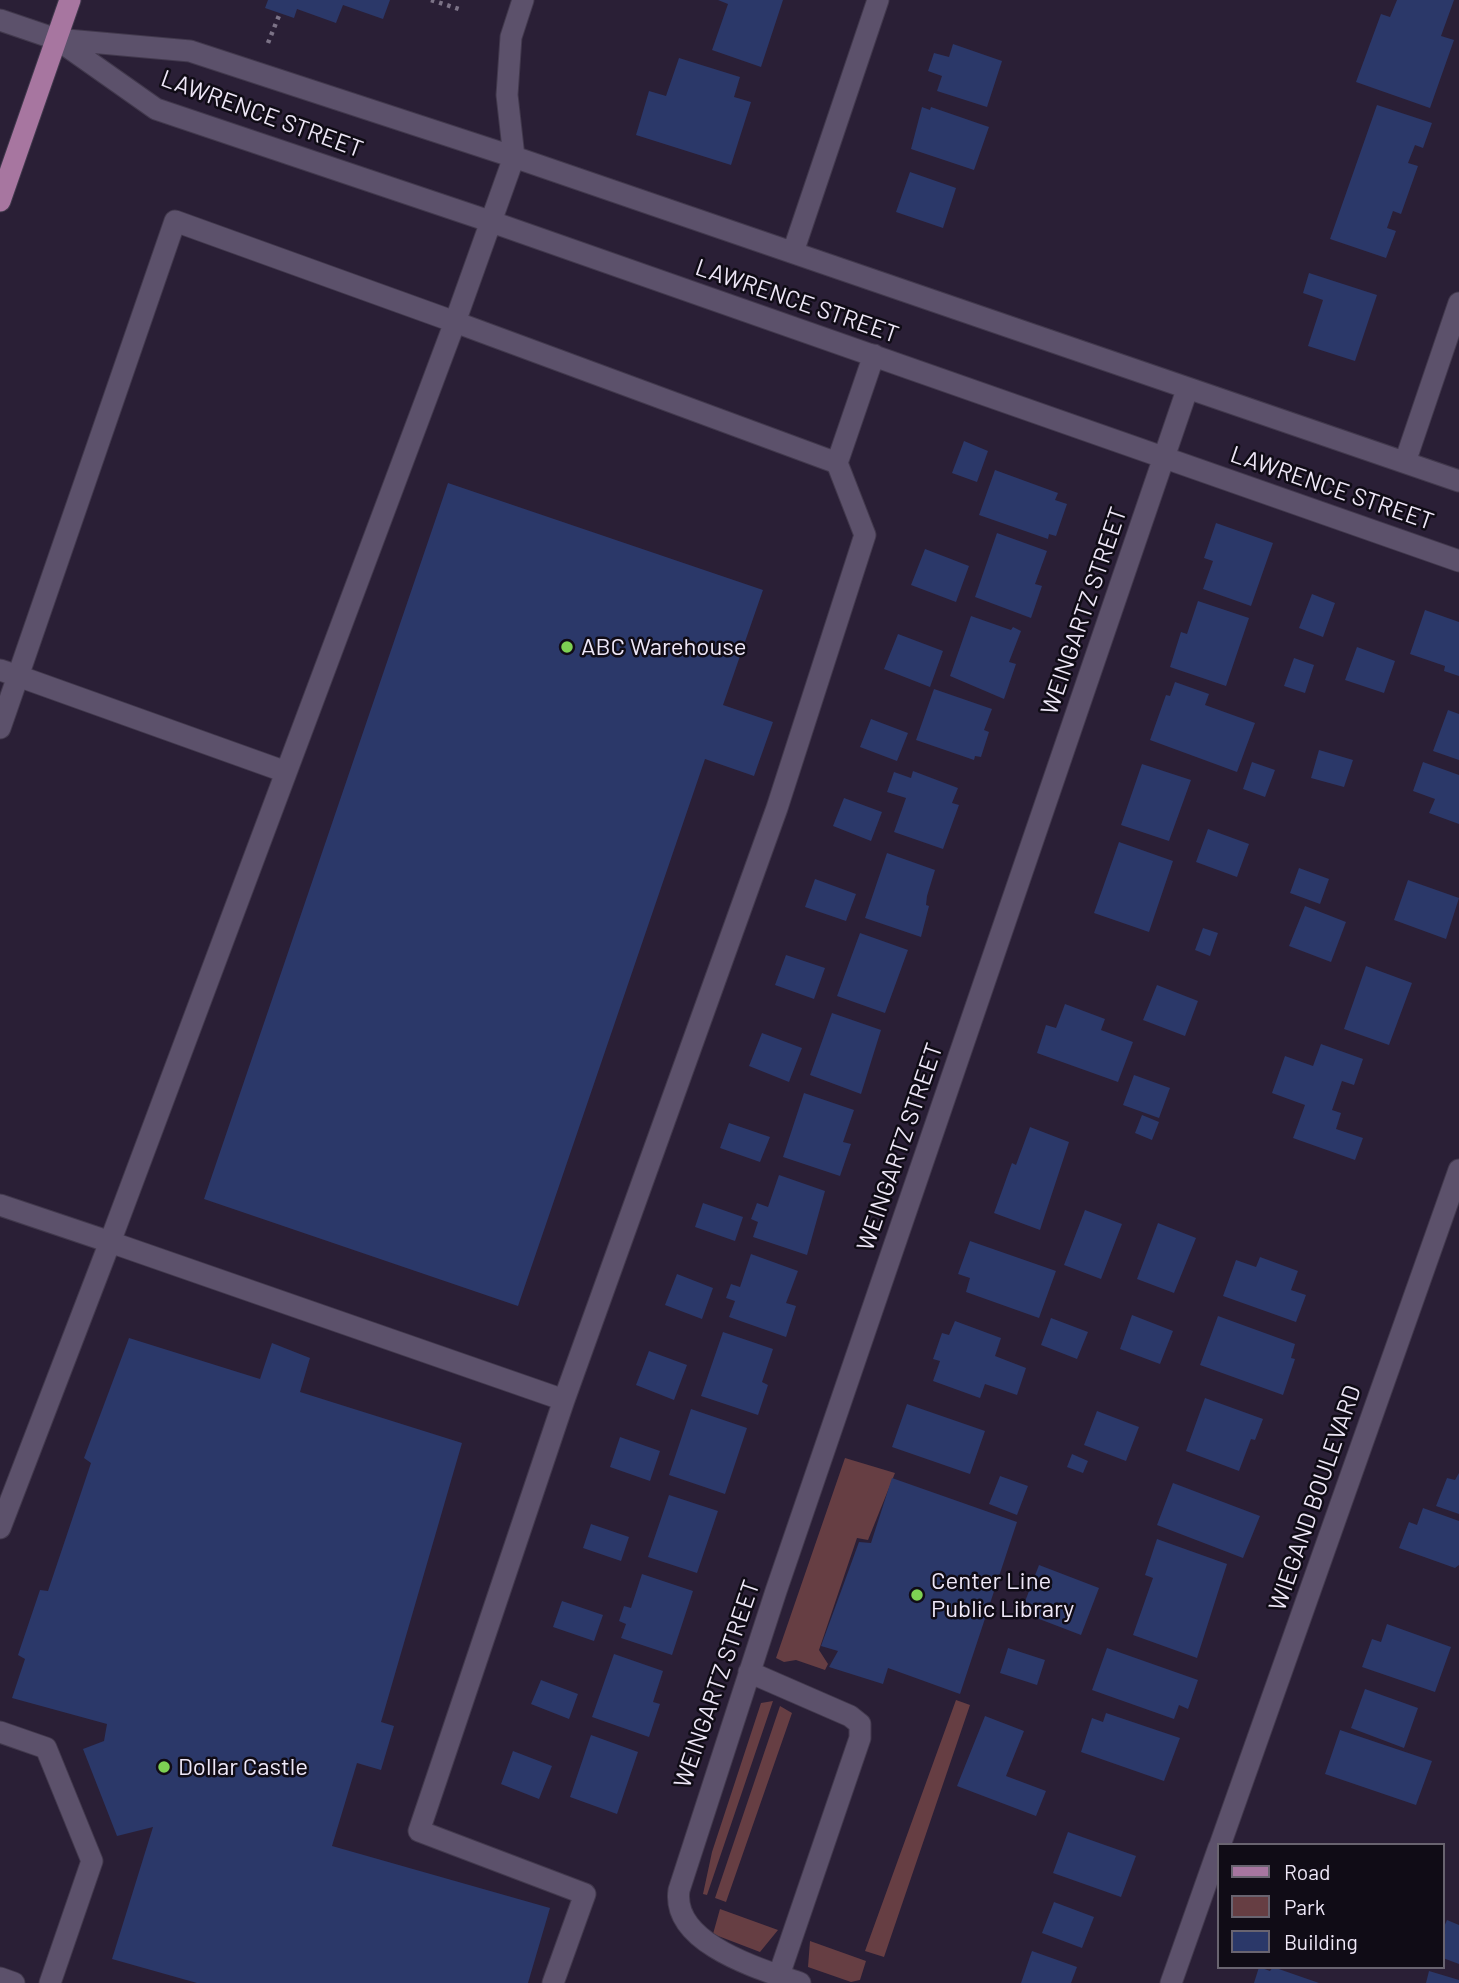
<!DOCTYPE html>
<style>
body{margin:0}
#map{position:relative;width:1459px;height:1983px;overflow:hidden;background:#2a1f36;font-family:Barlow,sans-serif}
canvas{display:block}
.legend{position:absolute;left:1217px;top:1843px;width:228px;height:126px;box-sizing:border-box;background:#100c16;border:2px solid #696470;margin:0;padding:9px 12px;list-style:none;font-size:21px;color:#eee7f7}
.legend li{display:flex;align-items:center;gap:14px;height:35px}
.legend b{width:35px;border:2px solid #696470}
</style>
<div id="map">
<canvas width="1459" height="1983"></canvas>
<ul class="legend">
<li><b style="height:9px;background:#a776a0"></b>Road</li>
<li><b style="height:19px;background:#663e43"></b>Park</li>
<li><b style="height:19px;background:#2b3869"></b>Building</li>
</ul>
</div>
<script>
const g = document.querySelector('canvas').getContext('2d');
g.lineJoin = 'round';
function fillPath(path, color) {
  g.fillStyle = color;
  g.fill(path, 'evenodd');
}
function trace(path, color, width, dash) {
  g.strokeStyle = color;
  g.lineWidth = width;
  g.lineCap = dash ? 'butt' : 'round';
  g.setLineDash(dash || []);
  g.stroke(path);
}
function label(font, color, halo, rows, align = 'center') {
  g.font = font + ' Barlow,sans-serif';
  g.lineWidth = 5;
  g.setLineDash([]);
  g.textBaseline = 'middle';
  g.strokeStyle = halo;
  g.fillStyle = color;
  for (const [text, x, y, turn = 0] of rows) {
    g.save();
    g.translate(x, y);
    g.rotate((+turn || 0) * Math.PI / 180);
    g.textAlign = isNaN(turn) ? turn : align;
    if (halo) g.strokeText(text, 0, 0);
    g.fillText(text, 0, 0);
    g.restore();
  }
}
const green = new Path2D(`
 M 845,1458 L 895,1473 L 868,1540 L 857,1538 L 819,1650 L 828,1664 L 825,1670 L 796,1660 L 784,1662 L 776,1658 Z
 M 956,1700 L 970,1705 L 884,1957 L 865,1951 Z
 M 773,1701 L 707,1895 L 703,1894 L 712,1852 L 761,1703 Z
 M 780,1706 L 792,1713 L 726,1902 L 715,1898 Z
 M 720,1909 L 778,1930 L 760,1952 L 713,1934 Z
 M 810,1941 L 866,1961 L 860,1980 L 851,1982 L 808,1967 Z`);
const building = new Path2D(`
 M 268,0 L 390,0 L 383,19 L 343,5 L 336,23 L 297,9 L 294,18 L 265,8 Z
 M 718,0 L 783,0 L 761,67 L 712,50 L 728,4 Z
 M 1397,0 L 1454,0 L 1441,36 L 1454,40 L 1430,108 L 1356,82 L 1381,14 L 1390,17 Z
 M 953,44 L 1002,61 L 987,107 L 937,91 L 942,76 L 928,71 L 934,53 L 949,57 Z
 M 679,58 L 740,77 L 734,97 L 751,102 L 731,165 L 636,135 L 649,91 L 666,96 Z
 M 1377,105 L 1432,123 L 1423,148 L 1415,145 L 1408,163 L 1418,166 L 1401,214 L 1393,211 L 1387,228 L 1396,231 L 1386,258 L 1330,239 Z
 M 922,107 L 930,110 L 931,107 L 989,127 L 974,170 L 911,149 Z
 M 910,172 L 956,188 L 943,228 L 896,212 Z
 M 1309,273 L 1377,295 L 1355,361 L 1308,346 L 1323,300 L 1303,293 Z
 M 964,441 L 988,451 L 977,482 L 952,473 Z
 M 995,470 L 1058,493 L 1055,500 L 1067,504 L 1056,536 L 1049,534 L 1048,539 L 979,515 Z
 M 448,483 L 763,590 L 723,705 L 773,722 L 754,776 L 705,759 L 518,1306 L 204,1199 Z
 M 1216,523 L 1273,543 L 1251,606 L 1203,589 L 1213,561 L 1204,558 Z
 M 997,533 L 1047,551 L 1035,584 L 1042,586 L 1031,618 L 975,597 Z
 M 925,549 L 969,566 L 956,602 L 911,585 Z
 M 1312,594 L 1335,603 L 1323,637 L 1299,628 Z
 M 1198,601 L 1249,618 L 1226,686 L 1170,667 L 1181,632 L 1187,634 Z
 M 1425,610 L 1459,622 L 1459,676 L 1444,671 L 1445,666 L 1410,654 Z
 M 971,616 L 1011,630 L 1013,627 L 1021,631 L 1009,662 L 1016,664 L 1004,699 L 950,676 Z
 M 898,634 L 943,651 L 930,687 L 884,669 Z
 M 1357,647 L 1395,661 L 1384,693 L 1345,680 Z
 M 1294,658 L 1314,665 L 1305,693 L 1284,686 Z
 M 1175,682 L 1209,694 L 1205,705 L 1255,723 L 1237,772 L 1150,740 L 1166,695 L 1170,696 Z
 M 934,689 L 992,709 L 984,730 L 989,732 L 981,757 L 975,756 L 974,760 L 916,740 Z
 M 1448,710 L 1459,714 L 1459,760 L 1433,751 Z
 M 871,719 L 908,733 L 897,761 L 860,747 Z
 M 1319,750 L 1353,760 L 1344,787 L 1311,778 Z
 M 1252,762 L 1275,770 L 1265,797 L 1243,789 Z
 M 1423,762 L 1459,775 L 1459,824 L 1429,813 L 1435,799 L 1413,791 Z
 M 1142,764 L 1191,780 L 1169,841 L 1121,825 Z
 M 913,771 L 958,788 L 952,803 L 959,805 L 943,849 L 894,832 L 906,798 L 887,792 L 894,772 L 911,778 Z
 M 844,798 L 882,812 L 871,841 L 833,826 Z
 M 1208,829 L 1249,844 L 1237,877 L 1196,862 Z
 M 1119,842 L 1173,861 L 1149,932 L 1094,913 Z
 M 887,853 L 935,870 L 927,896 L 926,905 L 929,906 L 921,937 L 865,918 Z
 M 1299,868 L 1329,879 L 1320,904 L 1290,893 Z
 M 815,879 L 856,894 L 846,921 L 805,907 Z
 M 1408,880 L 1459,898 L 1446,939 L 1394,920 Z
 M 1305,906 L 1346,922 L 1331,962 L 1289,946 Z
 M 1203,928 L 1218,933 L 1210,956 L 1195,950 Z
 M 860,933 L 908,950 L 885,1013 L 837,996 Z
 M 786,955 L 825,968 L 814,999 L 775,985 Z
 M 1366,966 L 1412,983 L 1389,1045 L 1344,1029 Z
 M 1157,985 L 1198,1001 L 1185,1036 L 1143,1020 Z
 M 1065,1004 L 1105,1019 L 1101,1030 L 1133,1042 L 1118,1082 L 1037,1053 L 1046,1025 L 1056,1028 Z
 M 832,1013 L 881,1030 L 861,1094 L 810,1075 Z
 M 762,1033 L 802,1048 L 789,1082 L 749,1066 Z
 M 1321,1044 L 1363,1059 L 1354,1085 L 1342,1081 L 1332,1110 L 1341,1113 L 1336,1129 L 1363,1138 L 1355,1160 L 1293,1138 L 1305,1105 L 1272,1093 L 1285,1056 L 1313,1066 Z
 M 1134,1075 L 1170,1088 L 1159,1118 L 1123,1105 Z
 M 804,1093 L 854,1110 L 843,1142 L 851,1144 L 840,1176 L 783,1157 Z
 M 1142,1115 L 1159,1122 L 1152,1140 L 1135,1133 Z
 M 729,1123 L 770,1137 L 760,1162 L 720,1148 Z
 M 1030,1127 L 1069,1142 L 1040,1230 L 994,1213 L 1012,1163 L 1016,1165 Z
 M 779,1175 L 825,1191 L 807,1255 L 753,1237 L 758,1222 L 751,1219 L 757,1203 L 768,1207 Z
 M 703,1203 L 743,1217 L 735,1241 L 695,1227 Z
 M 1085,1210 L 1122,1224 L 1101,1279 L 1064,1265 Z
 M 1158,1223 L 1196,1238 L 1174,1293 L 1137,1279 Z
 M 970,1241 L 1056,1271 L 1039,1318 L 966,1292 L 970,1278 L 958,1274 Z
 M 751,1254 L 798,1271 L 786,1303 L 796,1306 L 786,1337 L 729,1317 L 735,1301 L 726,1298 L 731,1284 L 740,1287 Z
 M 1260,1257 L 1298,1271 L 1291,1290 L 1306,1295 L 1296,1322 L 1223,1296 L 1236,1260 L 1256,1267 Z
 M 677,1274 L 713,1288 L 702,1319 L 665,1305 Z
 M 1132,1315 L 1173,1331 L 1160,1364 L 1120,1349 Z
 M 1218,1316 L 1295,1344 L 1291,1358 L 1295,1359 L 1283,1395 L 1200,1365 Z
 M 1051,1318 L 1088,1332 L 1077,1359 L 1041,1345 Z
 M 955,1321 L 1001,1338 L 995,1356 L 1026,1368 L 1017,1395 L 985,1384 L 980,1398 L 933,1381 L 940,1361 L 933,1359 L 942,1333 L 949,1335 Z
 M 723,1332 L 773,1349 L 762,1382 L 768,1385 L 758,1415 L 701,1396 Z
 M 129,1338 L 260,1379 L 272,1343 L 310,1358 L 300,1392 L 462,1443 L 381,1722 L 394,1726 L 381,1770 L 357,1763 L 332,1846 L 550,1908 L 528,1983 L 197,1983 L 112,1959 L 153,1827 L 117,1836 L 83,1749 L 104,1741 L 107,1724 L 12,1698 L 25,1659 L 18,1655 L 40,1590 L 48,1591 L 91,1463 L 84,1458 Z
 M 649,1351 L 687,1365 L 674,1400 L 636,1385 Z
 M 1205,1398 L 1263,1419 L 1255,1440 L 1251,1439 L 1239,1471 L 1186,1451 Z
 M 907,1404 L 985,1431 L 970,1474 L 892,1447 Z
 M 691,1409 L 747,1428 L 725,1494 L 669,1475 Z
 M 1097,1411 L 1139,1427 L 1126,1461 L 1084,1445 Z
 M 620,1437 L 660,1451 L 650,1481 L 610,1467 Z
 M 1072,1454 L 1088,1461 L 1083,1473 L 1067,1467 Z
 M 1459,1473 L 1459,1514 L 1436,1506 L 1447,1478 L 1455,1480 Z
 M 1000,1476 L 1028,1486 L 1017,1515 L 989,1504 Z
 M 892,1478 L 1017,1522 L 960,1694 L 888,1668 L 883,1684 L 829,1667 L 838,1651 L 821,1646 L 859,1542 L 871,1543 Z
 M 1173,1483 L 1260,1516 L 1243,1558 L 1157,1525 Z
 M 669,1495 L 718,1511 L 697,1573 L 648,1557 Z
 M 1423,1508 L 1459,1521 L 1459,1565 L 1455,1568 L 1399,1548 L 1409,1522 L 1417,1525 Z
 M 591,1524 L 629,1537 L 621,1561 L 583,1548 Z
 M 1157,1539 L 1227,1564 L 1197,1658 L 1133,1635 L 1153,1578 L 1145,1575 Z
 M 1039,1565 L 1099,1588 L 1081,1635 L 1021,1612 Z
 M 642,1574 L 693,1591 L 672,1655 L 621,1638 L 626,1624 L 619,1621 L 624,1606 L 631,1608 Z
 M 562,1601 L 603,1615 L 594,1641 L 553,1627 Z
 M 1387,1624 L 1451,1647 L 1435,1692 L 1362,1667 L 1372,1639 L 1381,1642 Z
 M 1008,1648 L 1045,1660 L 1037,1685 L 1000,1673 Z
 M 1107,1648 L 1198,1680 L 1188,1709 L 1179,1705 L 1174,1719 L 1092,1690 Z
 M 614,1654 L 663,1671 L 653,1702 L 660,1704 L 649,1737 L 592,1717 Z
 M 541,1680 L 578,1694 L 569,1719 L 531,1704 Z
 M 1365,1689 L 1418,1708 L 1404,1748 L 1351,1728 Z
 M 1106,1713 L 1180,1738 L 1164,1781 L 1081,1752 L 1092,1718 L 1103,1722 Z
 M 985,1716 L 1024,1731 L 1006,1776 L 1046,1791 L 1036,1816 L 957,1786 Z
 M 1340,1730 L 1432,1761 L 1416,1805 L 1325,1774 Z
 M 591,1735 L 638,1752 L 617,1814 L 570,1797 Z
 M 513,1751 L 552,1766 L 539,1799 L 501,1784 Z
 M 1068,1832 L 1136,1856 L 1121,1897 L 1053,1873 Z
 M 1054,1902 L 1094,1917 L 1082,1948 L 1042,1933 Z
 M 1447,1920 L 1459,1925 L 1459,1964 L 1443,1958 L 1443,1929 Z
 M 1032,1951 L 1077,1967 L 1071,1983 L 1021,1983 Z
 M 1259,1967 L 1270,1971 L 1273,1967 L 1319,1983 L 1254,1983 Z
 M 1429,1971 L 1459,1980 L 1459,1983 L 1426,1983 Z`);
const path = new Path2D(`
 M 431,0 L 462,10
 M 268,43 L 280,13`);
const minor = new Path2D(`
 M 523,0 L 511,37 L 507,95 L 514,157 L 455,322 L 837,463 L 865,535 L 777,808 L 564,1400
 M 0,20 L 56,39 L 190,51 L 514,157 L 1459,481
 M 58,40 L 156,109 L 492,222 L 1459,561
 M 793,252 L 878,0
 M 1405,462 L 1459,303
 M 837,463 L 874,355
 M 0,670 L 18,676 L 175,221 L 455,322 L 110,1242 L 564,1400 L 419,1831 L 585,1894 L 553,1983
 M 0,728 L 18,676 L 286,772
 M 0,1205 L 110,1242 L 0,1528
 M 749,1672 L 850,1716 L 860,1724 L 860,1738 L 779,1975
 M 0,1732 L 46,1748 L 92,1861 L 50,1983
 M 1220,1845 L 1459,1170
 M 0,1978 L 14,1983
 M 800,1983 C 761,1969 671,1944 679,1890 L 776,1591 L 1187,390
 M 1171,1983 L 1219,1847`);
const major = new Path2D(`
 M 0,201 L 70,0`);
const markers = [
 [567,647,7,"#7ed153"],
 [917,1595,7,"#7ed153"],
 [164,1767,7,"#7ed153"]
];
const streetNames = [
 ["LAWRENCE STREET",262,114,20],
 ["LAWRENCE STREET",797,301,19],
 ["LAWRENCE STREET",1332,488,19],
 ["WEINGARTZ STREET",1084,611,-71],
 ["WEINGARTZ STREET",900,1147,-71],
 ["WIEGAND BOULEVARD",1315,1498,-71],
 ["WEINGARTZ STREET",717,1684,-71]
];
const poiNames = [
 ["ABC Warehouse",581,647],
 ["Center Line",931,1581],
 ["Public Library",931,1609],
 ["Dollar Castle",178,1767]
];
fillPath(green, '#663e43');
fillPath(building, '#2b3869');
trace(minor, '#42394d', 23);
trace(major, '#42394d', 23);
trace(path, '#7c7387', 4.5, [3.5, 5]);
trace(minor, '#5c516b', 21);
trace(major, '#a776a0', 21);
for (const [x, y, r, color] of markers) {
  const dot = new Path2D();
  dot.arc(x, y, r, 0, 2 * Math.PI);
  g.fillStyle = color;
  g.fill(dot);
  trace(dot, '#100c16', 2.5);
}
label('24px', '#eee7f7', '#100c16', streetNames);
label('24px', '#eee7f7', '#100c16', poiNames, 'left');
</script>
